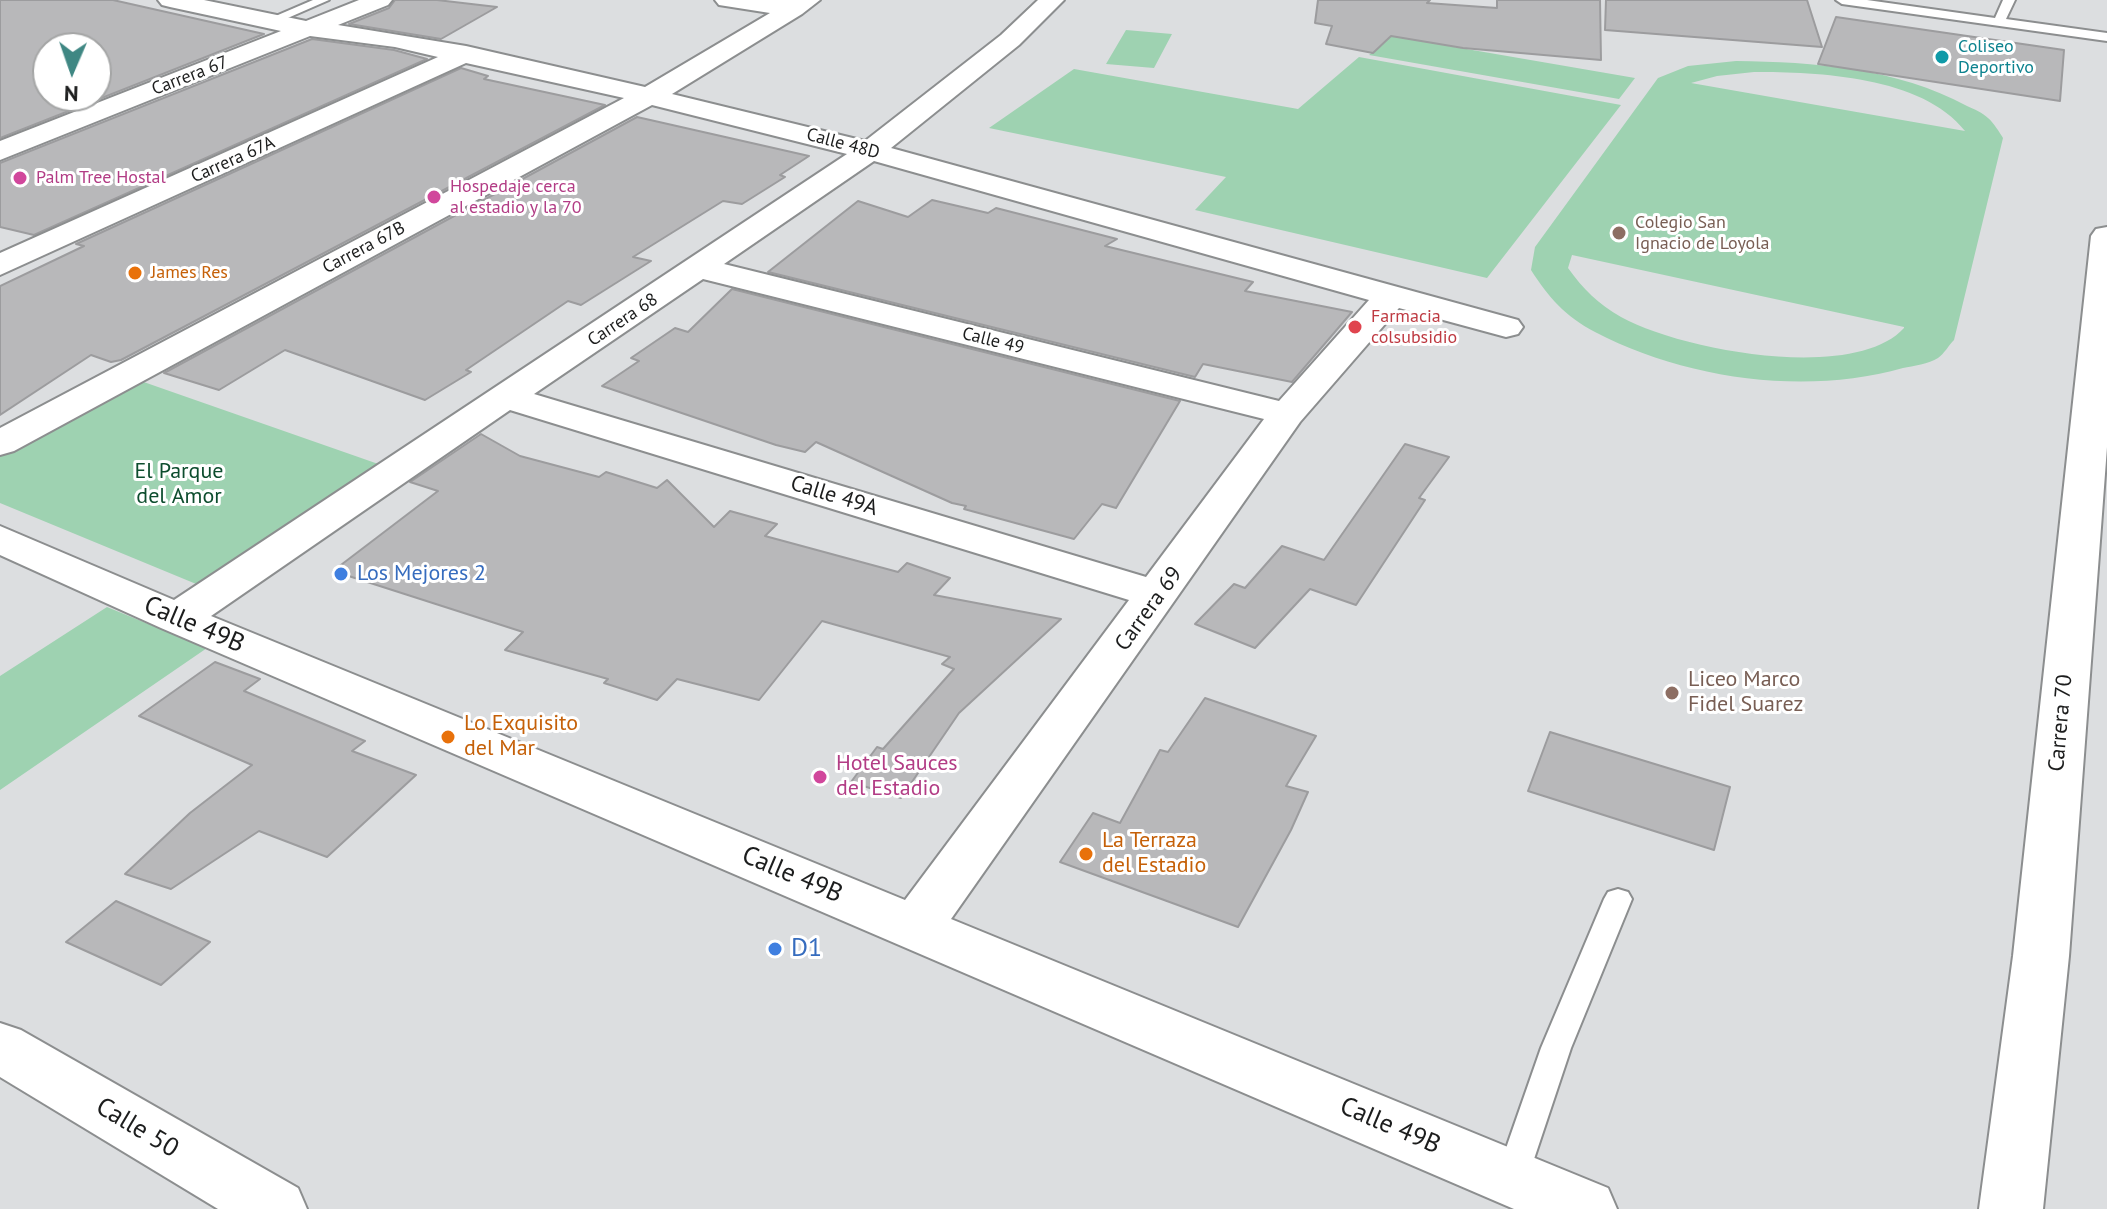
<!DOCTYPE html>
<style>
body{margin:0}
#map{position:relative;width:2107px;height:1209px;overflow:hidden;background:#dcdee0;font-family:"PT Sans",sans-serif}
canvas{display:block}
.north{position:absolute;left:32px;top:32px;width:80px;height:80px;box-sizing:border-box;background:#fff;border:2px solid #a4a5a5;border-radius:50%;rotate:182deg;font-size:22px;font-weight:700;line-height:32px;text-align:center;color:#1c1d1d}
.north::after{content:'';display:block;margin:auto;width:28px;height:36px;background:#3f8783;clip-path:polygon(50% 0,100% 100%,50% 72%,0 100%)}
</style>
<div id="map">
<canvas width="2107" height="1209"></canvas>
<div class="north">N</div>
</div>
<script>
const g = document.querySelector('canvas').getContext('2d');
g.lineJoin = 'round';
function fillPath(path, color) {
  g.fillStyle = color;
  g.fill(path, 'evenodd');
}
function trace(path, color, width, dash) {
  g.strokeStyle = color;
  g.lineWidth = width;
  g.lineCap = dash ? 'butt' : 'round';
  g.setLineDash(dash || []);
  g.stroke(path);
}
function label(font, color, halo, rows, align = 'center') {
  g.font = font + ' "PT Sans",sans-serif';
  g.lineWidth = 6;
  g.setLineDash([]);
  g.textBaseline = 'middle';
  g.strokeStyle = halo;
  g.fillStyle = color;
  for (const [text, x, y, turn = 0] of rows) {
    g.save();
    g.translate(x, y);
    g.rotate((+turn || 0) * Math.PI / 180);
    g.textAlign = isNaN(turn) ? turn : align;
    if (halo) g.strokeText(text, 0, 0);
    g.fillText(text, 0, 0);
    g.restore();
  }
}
const green = new Path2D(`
 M 1126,30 L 1172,34 L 1154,68 L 1106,64 Z
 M 1391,36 L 1635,78 L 1619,99 L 1369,55 Z
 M 1359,57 L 1621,105 L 1487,278 L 1195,210 L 1226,177 L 989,128 L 1074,69 L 1298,109 Z
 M 1736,61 C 1814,62 1897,68 1967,106 C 1974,109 1983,113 1988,118 C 1994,123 1999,132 2003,138 L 1954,340 C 1949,345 1944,354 1938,358 C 1929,364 1913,366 1903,368 C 1805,396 1685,379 1595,332 C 1565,316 1549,298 1531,270 L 1535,247 L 1658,78 L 1688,66 ZM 1754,72 C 1818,72 1922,76 1965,131 L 1691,83 L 1717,76 ZM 1572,255 L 1904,327 L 1904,328 C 1854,383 1680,350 1621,317 C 1598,304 1583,289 1568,268 Z
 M 138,380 L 384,466 L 201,586 L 0,503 L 0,453 Z
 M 107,607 L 207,648 L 0,790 L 0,676 Z`);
const building = new Path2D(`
 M 0,0 L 113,0 L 264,34 L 0,138 ZM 48,48 L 96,48 L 96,96 L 48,96 Z
 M 395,0 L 437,0 L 497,7 L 441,39 L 349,24 L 389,8 Z
 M 1318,0 L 1430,0 L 1427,3 L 1497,8 L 1497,0 L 1600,0 L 1601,60 L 1463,48 L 1391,36 L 1373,53 L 1326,44 L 1332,26 L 1315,23 Z
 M 1606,0 L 1807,0 L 1822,47 L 1605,30 Z
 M 1836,17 L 2064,50 L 2060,101 L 1818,64 Z
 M 312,39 L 394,50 L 427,59 L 34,235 L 0,227 L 0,163 Z
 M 461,68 L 488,76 L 484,79 L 605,105 L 121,360 L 111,362 L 91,355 L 0,415 L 0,286 L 84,246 L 76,244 Z
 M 637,117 L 809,156 L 780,175 L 785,177 L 742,204 L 723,201 L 633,257 L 651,261 L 581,305 L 568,301 L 466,370 L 471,372 L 425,400 L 285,350 L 219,390 L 164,373 Z
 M 932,200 L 988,213 L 996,208 L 1117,239 L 1105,246 L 1253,282 L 1245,291 L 1352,312 L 1292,382 L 1203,364 L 1195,377 L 768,272 L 858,201 L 908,217 Z
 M 732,289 L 1180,401 L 1116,508 L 1102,504 L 1074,539 L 964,509 L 966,506 L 952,503 L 816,442 L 805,452 L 776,445 L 602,386 L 639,361 L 631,358 L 675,328 L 688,332 Z
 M 481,434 L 520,456 L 599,477 L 606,472 L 657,488 L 667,480 L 714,527 L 730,511 L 777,524 L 765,536 L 898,572 L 907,563 L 950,578 L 934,595 L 1061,619 L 959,713 L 901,798 L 851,782 L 877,747 L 883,749 L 954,669 L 942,664 L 950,657 L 822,621 L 759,700 L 677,679 L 657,700 L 604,683 L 608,679 L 505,650 L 523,632 L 333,571 L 438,491 L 410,482 Z
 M 1405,444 L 1449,457 L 1419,498 L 1425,500 L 1356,605 L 1310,589 L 1255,648 L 1195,624 L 1234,584 L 1245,588 L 1282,546 L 1324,560 Z
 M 215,662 L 260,679 L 244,691 L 365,741 L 352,751 L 416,775 L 327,857 L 259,831 L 171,889 L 125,874 L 190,813 L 252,765 L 139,716 Z
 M 1205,698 L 1316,736 L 1286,786 L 1308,792 L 1291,830 L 1238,927 L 1060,862 L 1093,813 L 1120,823 L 1160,750 L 1168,752 Z
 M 1550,732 L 1730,787 L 1714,850 L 1528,791 Z
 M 116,901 L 210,942 L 161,985 L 66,942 Z`);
const service = new Path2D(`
 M 313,0 L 329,0 L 274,24 L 264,21 Z
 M 1836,0 L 1867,0 L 1995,18 L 2003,0 L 2015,0 L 2006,19 L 2107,33 L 2107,41 L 1842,4 Z
 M 1618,889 L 1628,892 L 1632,899 L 1571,1048 L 1528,1177 L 1523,1187 L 1512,1191 L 1501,1187 L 1496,1177 L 1541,1048 L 1604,899 L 1608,892 Z`);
const minor = new Path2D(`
 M 158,0 L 204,0 L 306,21 L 359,0 L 392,0 L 388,5 L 338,25 L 466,46 L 645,87 L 770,13 L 719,5 L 715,0 L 820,0 L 802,14 L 672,94 L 865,141 L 1001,35 L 1038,0 L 1064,0 L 1019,45 L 891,148 L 1518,320 L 1523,327 L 1518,334 L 1506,337 L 1399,308 L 1300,422 L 951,919 L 1608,1188 L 1617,1209 L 1514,1209 L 161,628 L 0,555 L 0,526 L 174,600 L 847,154 L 652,105 L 14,451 L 0,455 L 0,428 L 624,98 L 466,63 L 0,275 L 0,253 L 438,57 L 395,47 L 310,36 L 0,160 L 0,141 L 281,31 L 170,7 L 162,5 ZM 874,161 L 1369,300 L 1279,401 L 724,264 ZM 703,279 L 1264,419 L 1146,577 L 534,394 ZM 510,410 L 1129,600 L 905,900 L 211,616 Z`);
const tertiary = new Path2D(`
 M 2107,227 L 2107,447 L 2069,956 L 2043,1209 L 1979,1209 L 2013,956 L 2091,236 L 2096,229 Z`);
const secondary = new Path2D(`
 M 0,1023 L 21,1030 L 298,1188 L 307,1209 L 218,1209 L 0,1077 Z`);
const markers = [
 [1942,57,8,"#0f9aa8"],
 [20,178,8,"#d1479c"],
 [434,197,8,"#d1479c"],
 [1619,233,8,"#8d6e63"],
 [135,273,8,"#e8710a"],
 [1355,327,8,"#e0444e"],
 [341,574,8,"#3f7fe0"],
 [1672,693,8,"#8d6e63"],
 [448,737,8,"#e8710a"],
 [820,777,8,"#d1479c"],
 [1086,854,8,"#e8710a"],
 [775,949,8,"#3f7fe0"]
];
const farCulturenames = [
 ["Coliseo",1958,47],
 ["Deportivo",1958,68]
];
const farStreetnames = [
 ["Carrera 67",190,76,-21],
 ["Calle 48D",843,144,15],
 ["Carrera 67A",233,160,-24],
 ["Carrera 67B",364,248,-28],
 ["Carrera 68",623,320,-34],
 ["Calle 49",993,341,14]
];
const farHotelnames = [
 ["Palm Tree Hostal",36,178],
 ["Hospedaje cerca",450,187],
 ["al estadio y la 70",450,208]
];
const farEducationnames = [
 ["Colegio San",1635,223],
 ["Ignacio de Loyola",1635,244]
];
const farFoodnames = [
 ["James Res",151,273]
];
const farHealthnames = [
 ["Farmacia",1371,317],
 ["colsubsidio",1371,338]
];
const parkNames = [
 ["El Parque",179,472],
 ["del Amor",179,497]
];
const streetNames = [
 ["Calle 49A",834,496,17],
 ["Carrera 69",1149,609,-54],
 ["Carrera 70",2061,723,-85]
];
const shopNames = [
 ["Los Mejores 2",357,574]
];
const educationNames = [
 ["Liceo Marco",1688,680],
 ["Fidel Suarez",1688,705]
];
const foodNames = [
 ["Lo Exquisito",464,724],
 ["del Mar",464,749],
 ["La Terraza",1102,841],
 ["del Estadio",1102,866]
];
const hotelNames = [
 ["Hotel Sauces",836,764],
 ["del Estadio",836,789]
];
const nearStreetnames = [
 ["Calle 49B",194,625,23],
 ["Calle 49B",792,875,23],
 ["Calle 49B",1390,1126,23],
 ["Calle 50",137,1128,31]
];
const nearShopnames = [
 ["D1",791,949]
];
fillPath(green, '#9ed2b1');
fillPath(building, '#b8b8ba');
trace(building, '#9c9c9e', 2);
trace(service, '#8c8e8f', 4);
trace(minor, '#8c8e8f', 4);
trace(tertiary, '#8c8e8f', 4);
trace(secondary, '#8c8e8f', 4);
fillPath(service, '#fff');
fillPath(minor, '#fff');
fillPath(tertiary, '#fff');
fillPath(secondary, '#fff');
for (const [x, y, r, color] of markers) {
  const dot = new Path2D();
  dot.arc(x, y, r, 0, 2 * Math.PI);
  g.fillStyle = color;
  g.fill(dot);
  trace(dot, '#fff', 3);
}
label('18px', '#0d838f', '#fff', farCulturenames, 'left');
label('18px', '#1c1d1d', '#fff', farStreetnames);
label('18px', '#b23c85', '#fff', farHotelnames, 'left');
label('18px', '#785e54', '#fff', farEducationnames, 'left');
label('18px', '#c56008', '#fff', farFoodnames, 'left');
label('18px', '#be3a42', '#fff', farHealthnames, 'left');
label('22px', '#0d4d2e', '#fff', parkNames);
label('22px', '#1c1d1d', '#fff', streetNames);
label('22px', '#366cbe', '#fff', shopNames, 'left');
label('22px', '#785e54', '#fff', educationNames, 'left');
label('22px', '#c56008', '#fff', foodNames, 'left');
label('22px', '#b23c85', '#fff', hotelNames, 'left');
label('26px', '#1c1d1d', '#fff', nearStreetnames);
label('26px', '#366cbe', '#fff', nearShopnames, 'left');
</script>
